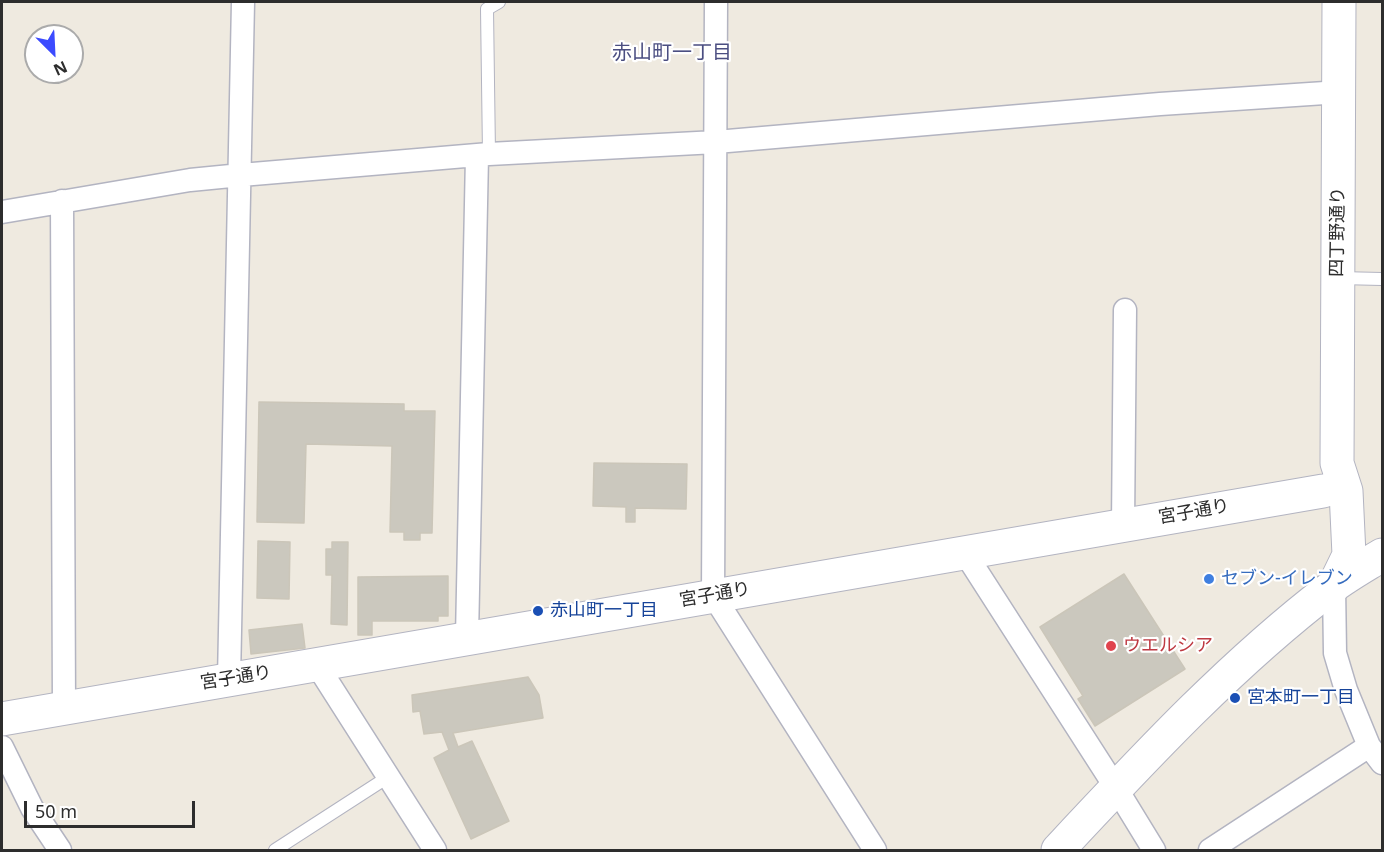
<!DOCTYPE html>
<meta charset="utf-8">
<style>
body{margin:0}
#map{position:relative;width:1384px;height:852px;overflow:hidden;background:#efeae0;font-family:"Noto Sans",sans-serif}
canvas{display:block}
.frame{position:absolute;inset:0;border:3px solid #2d2d2d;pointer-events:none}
.north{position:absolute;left:24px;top:24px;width:60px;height:60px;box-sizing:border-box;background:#fff;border:2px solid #ababab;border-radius:50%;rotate:156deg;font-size:16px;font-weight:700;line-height:24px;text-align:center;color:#2d2d2d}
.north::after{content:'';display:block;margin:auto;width:21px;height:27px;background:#3c4bff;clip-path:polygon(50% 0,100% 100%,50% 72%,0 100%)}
.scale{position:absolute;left:24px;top:801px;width:171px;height:27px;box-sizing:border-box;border:3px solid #2d2d2d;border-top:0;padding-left:8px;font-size:18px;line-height:21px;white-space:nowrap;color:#2d2d2d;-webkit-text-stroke:4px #fff;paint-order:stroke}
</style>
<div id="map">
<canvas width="1384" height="852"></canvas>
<div class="frame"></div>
<div class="north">N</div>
<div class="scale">50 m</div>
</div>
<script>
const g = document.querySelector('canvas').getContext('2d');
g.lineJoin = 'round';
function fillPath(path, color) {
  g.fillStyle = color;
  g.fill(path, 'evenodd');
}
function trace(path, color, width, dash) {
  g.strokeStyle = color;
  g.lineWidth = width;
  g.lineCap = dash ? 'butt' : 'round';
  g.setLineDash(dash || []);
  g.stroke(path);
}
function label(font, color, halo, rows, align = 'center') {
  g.font = font + ' "Noto Sans","Noto Sans JP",sans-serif';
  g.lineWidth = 4.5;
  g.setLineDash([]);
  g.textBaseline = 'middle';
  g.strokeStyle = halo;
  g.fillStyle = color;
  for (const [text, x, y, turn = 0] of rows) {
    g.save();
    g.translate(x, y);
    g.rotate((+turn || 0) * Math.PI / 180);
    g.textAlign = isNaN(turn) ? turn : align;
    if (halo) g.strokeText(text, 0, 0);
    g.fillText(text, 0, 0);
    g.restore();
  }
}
const building = new Path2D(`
 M 259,402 L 404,404 L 404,411 L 435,411 L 432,533 L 420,533 L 420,540 L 404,540 L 404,532 L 390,532 L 392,446 L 306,444 L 304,523 L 257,522 Z
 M 594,463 L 687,464 L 686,509 L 635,508 L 635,522 L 626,522 L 626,507 L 593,506 Z
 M 258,541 L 290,542 L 289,599 L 257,598 Z
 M 332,542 L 348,542 L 347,625 L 331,624 L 332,575 L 326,575 L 326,549 L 332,549 Z
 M 1124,574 L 1185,669 L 1095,726 L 1078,699 L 1083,696 L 1040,627 Z
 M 448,576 L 448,616 L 438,616 L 438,621 L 372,621 L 372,635 L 358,635 L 358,577 Z
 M 302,624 L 305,648 L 251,654 L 249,630 Z
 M 528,677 L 539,695 L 543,718 L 453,733 L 458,747 L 472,741 L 509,821 L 471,839 L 434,758 L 449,750 L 442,732 L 424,734 L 420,711 L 413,712 L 412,695 Z`);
const lane = new Path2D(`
 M 489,154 L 487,9 L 499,2
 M 1339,278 L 1382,279
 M 275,850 L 388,777`);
const street = new Path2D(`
 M 716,2 L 713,595 L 875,850
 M 62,201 L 64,708
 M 2,212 L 190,180 L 241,175 L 489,154 L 716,142 L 1160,104 L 1340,92
 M 1123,525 L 1125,310
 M 965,553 L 1116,788 L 1154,850
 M 1334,586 L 1335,653 L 1346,690 L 1369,746 L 1382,763
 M 467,637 L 477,156
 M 317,665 L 435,850
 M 229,679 L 243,2
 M 2,747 L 32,808 L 60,850
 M 1210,850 L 1369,746`);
const secondary = new Path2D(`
 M 1334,586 L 1349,555 L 1346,491 L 1337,463 L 1339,2
 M 2,719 L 1323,491
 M 1058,850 C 1144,758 1231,664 1332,587 C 1348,575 1366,565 1382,555`);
const markers = [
 [1209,579,6,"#3f7fe0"],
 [538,611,6,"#1a4fb4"],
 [1111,646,6,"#e0444e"],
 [1235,698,6,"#1a4fb4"]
];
const streetNames = [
 ["四丁野通り",1338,232,-89],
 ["宮子通り",1194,512,-10],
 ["宮子通り",715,595,-10],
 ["宮子通り",236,678,-9]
];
const shopNames = [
 ["セブン-イレブン",1221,579]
];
const transitNames = [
 ["赤山町一丁目",550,611],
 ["宮本町一丁目",1247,698]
];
const healthNames = [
 ["ウエルシア",1123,646]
];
const neighbourhoodNames = [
 ["赤山町一丁目",672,53]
];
fillPath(building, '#cbc8be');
trace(building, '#cbc6b9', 1.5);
trace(lane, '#b3b4c1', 14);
trace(street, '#b3b4c1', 25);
trace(secondary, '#b3b4c1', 35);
trace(lane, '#fff', 12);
trace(street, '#fff', 22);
trace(secondary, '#fff', 33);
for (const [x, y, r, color] of markers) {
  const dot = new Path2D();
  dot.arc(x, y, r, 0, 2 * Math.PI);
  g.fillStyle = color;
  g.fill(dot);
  trace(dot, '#fff', 2);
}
label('18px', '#2d2d2d', '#fff', streetNames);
label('18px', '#366cbe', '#fff', shopNames, 'left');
label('18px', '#164399', '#fff', transitNames, 'left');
label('18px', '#be3a42', '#fff', healthNames, 'left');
label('20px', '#4b4e81', '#fff', neighbourhoodNames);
</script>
